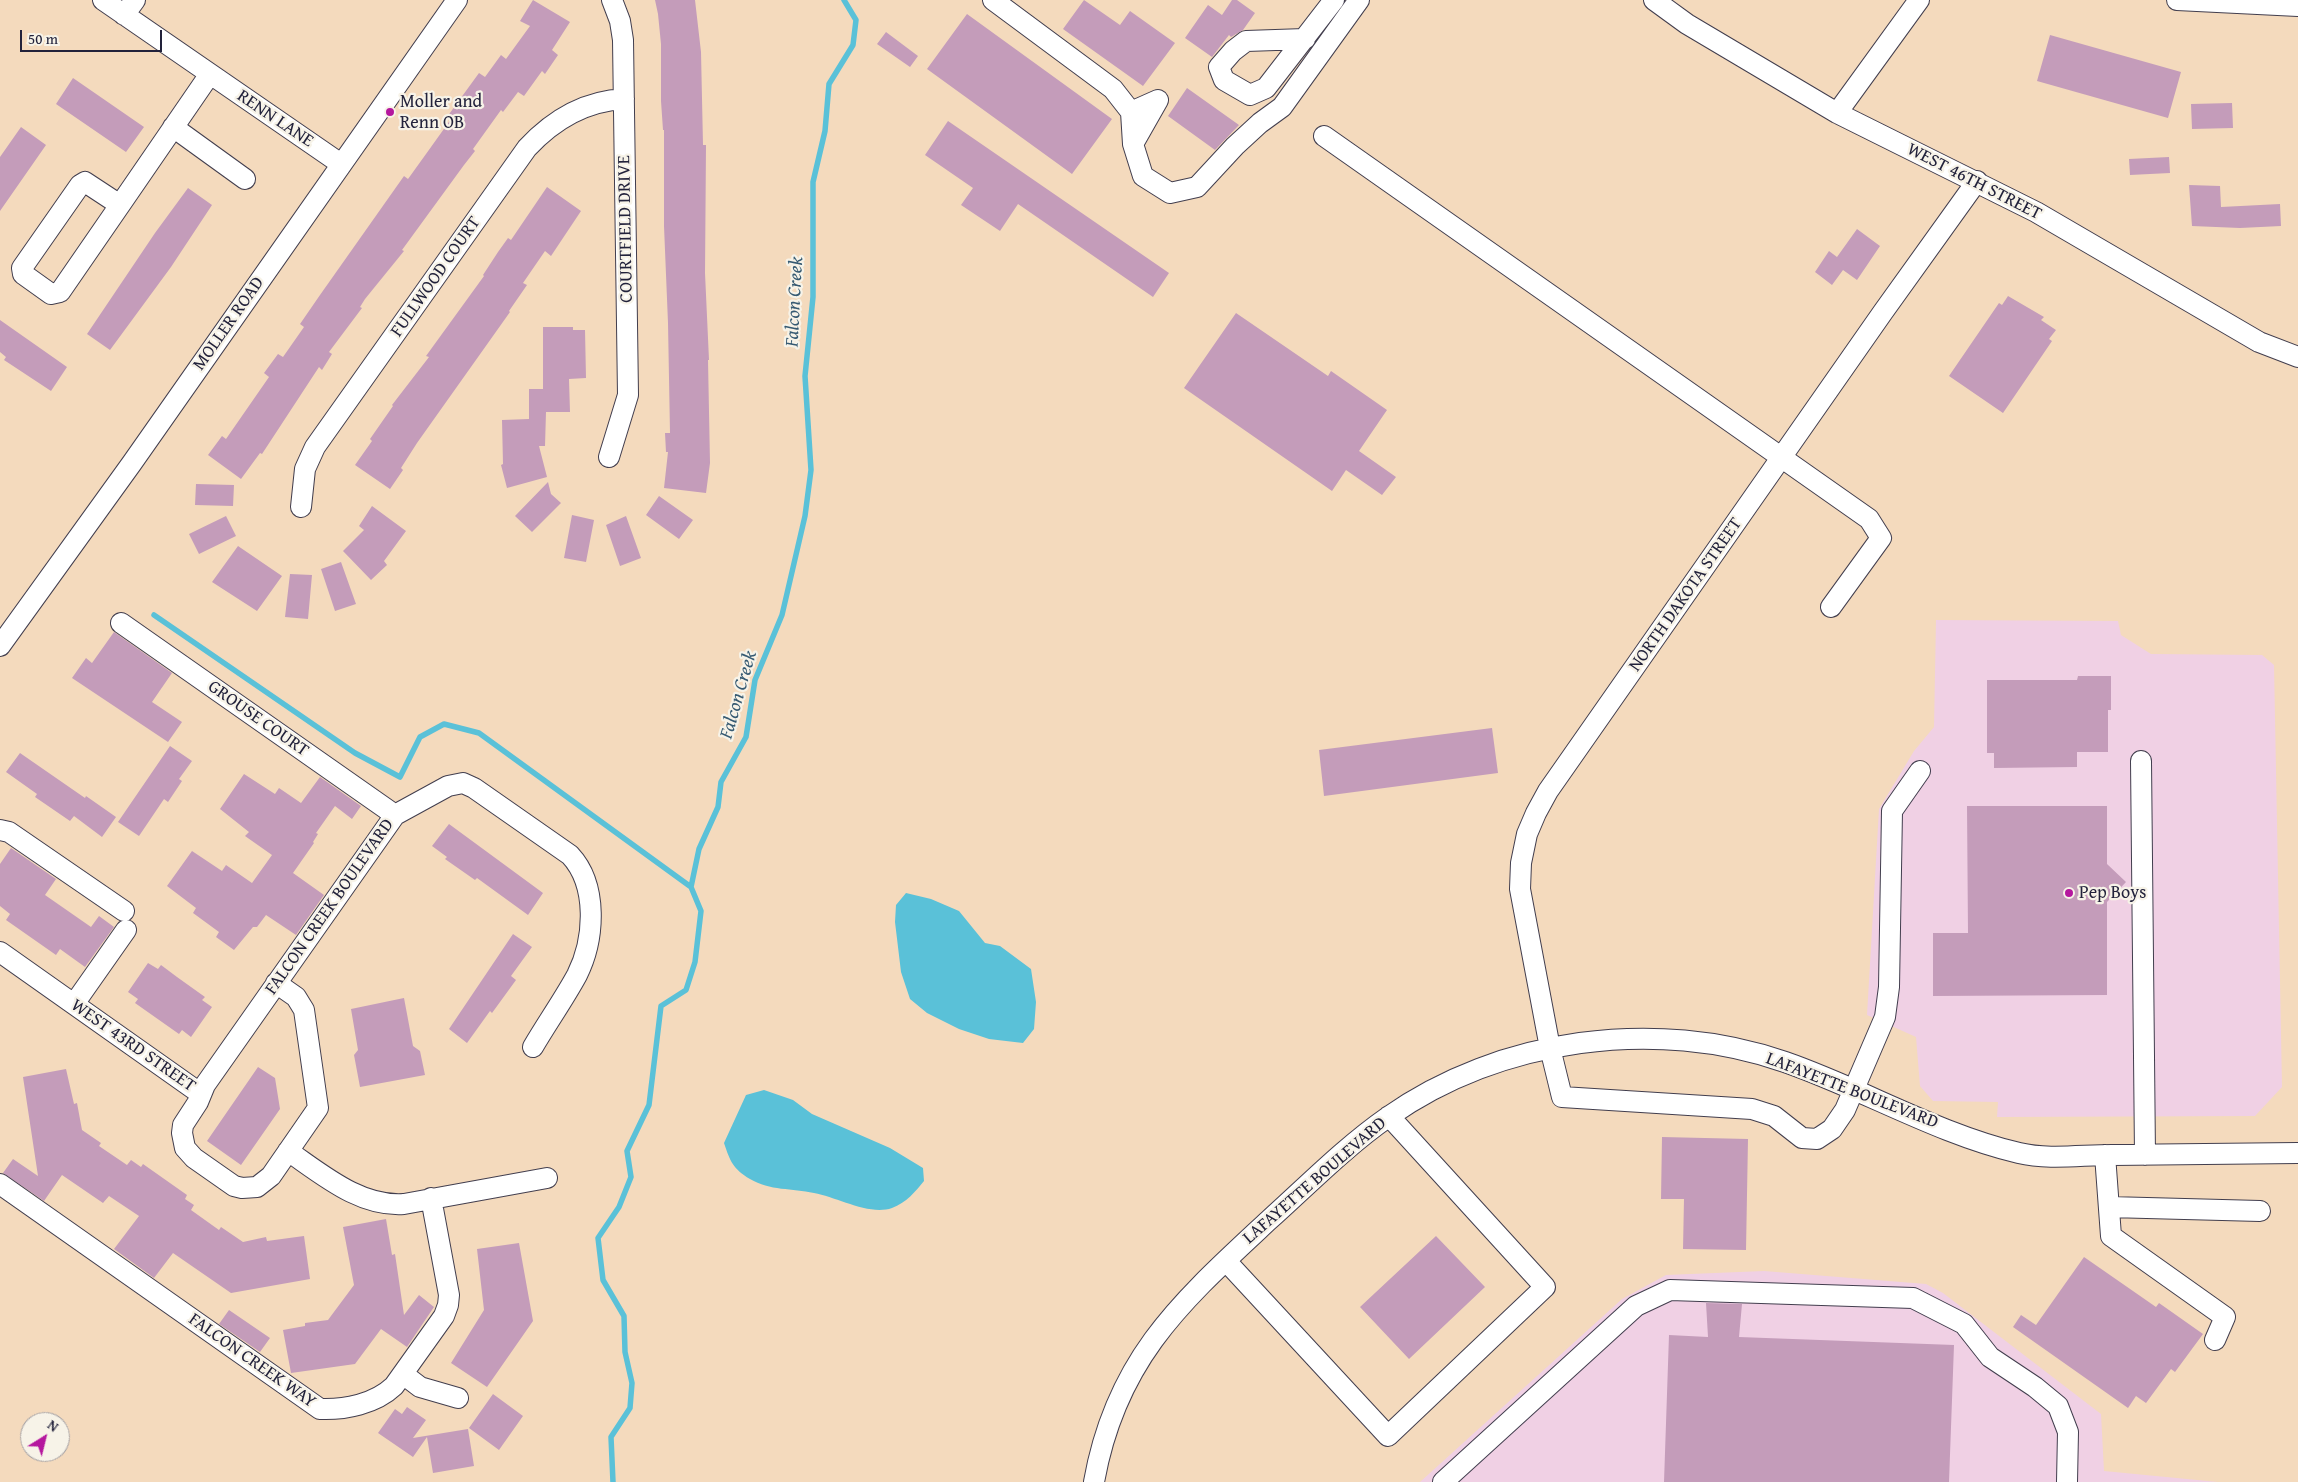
<!DOCTYPE html>
<style>
body{margin:0}
#map{position:relative;width:2298px;height:1482px;overflow:hidden;background:#f4dabd;font-family:"Gentium Book Plus",serif}
canvas{display:block}
.north{position:absolute;left:20px;top:1412px;width:50px;height:50px;box-sizing:border-box;background:#f7f3e8;border:1px solid #a29fa3;border-radius:50%;rotate:36deg;font-size:14px;font-weight:700;line-height:20px;text-align:center;color:#22223b}
.north::after{content:'';display:block;margin:auto;width:18px;height:22px;background:#b5179e;clip-path:polygon(50% 0,100% 100%,50% 72%,0 100%)}
.scale{position:absolute;left:20px;top:30px;width:142px;height:22px;box-sizing:border-box;border:2px solid #22223b;border-top:0;padding-left:6px;font-size:15px;line-height:18px;white-space:nowrap;color:#22223b;-webkit-text-stroke:4px #f7f3e8;paint-order:stroke}
</style>
<div id="map">
<canvas width="2298" height="1482"></canvas>
<div class="north">N</div>
<div class="scale">50 m</div>
</div>
<script>
const g = document.querySelector('canvas').getContext('2d');
g.lineJoin = 'round';
function fillPath(path, color) {
  g.fillStyle = color;
  g.fill(path, 'evenodd');
}
function trace(path, color, width, dash) {
  g.strokeStyle = color;
  g.lineWidth = width;
  g.lineCap = dash ? 'butt' : 'round';
  g.setLineDash(dash || []);
  g.stroke(path);
}
function label(font, color, halo, rows, align = 'center') {
  g.font = font + ' "Gentium Book Plus",serif';
  g.lineWidth = 4.5;
  g.setLineDash([]);
  g.textBaseline = 'middle';
  g.strokeStyle = halo;
  g.fillStyle = color;
  for (const [text, x, y, turn = 0] of rows) {
    g.save();
    g.translate(x, y);
    g.rotate((+turn || 0) * Math.PI / 180);
    g.textAlign = isNaN(turn) ? turn : align;
    if (halo) g.strokeText(text, 0, 0);
    g.fillText(text, 0, 0);
    g.restore();
  }
}
const built = new Path2D(`
 M 1936,620 L 2118,621 L 2121,635 L 2151,654 L 2262,655 L 2274,665 L 2282,1087 L 2255,1116 L 1997,1117 L 1998,1102 L 1933,1101 L 1920,1086 L 1916,1037 L 1867,1015 L 1879,809 L 1914,751 L 1934,727 Z
 M 1764,1271 L 1926,1284 L 1943,1293 L 2101,1414 L 2104,1471 L 2218,1482 L 1420,1482 L 1622,1299 L 1666,1275 Z`);
const water = new Path2D(`
 M 906,893 L 931,899 L 959,911 L 985,943 L 1000,946 L 1031,969 L 1036,1002 L 1034,1029 L 1023,1043 L 989,1039 L 959,1029 L 927,1013 L 910,999 L 901,972 L 895,922 L 896,905 Z
 M 764,1090 L 793,1100 L 812,1114 L 890,1148 L 923,1168 L 924,1181 C 916,1191 906,1203 892,1208 C 869,1216 837,1197 814,1193 C 792,1188 770,1191 750,1179 C 733,1169 730,1161 724,1143 L 746,1095 Z`);
const stream = new Path2D(`
 M 154,615 L 355,753 L 400,777 L 420,737 L 444,724 L 479,733 L 691,887
 M 613,1482 L 611,1437 L 630,1408 L 632,1383 L 625,1352 L 624,1316 L 603,1280 L 598,1238 L 619,1207 L 631,1177 L 627,1151 L 649,1105 L 661,1006 L 686,990 L 695,962 L 701,911 L 691,887 L 699,849 L 718,807 L 721,782 L 746,737 L 755,680 L 782,615 L 805,516 L 811,470 L 805,376 L 813,297 L 813,182 L 825,131 L 829,84 L 853,45 L 856,20 L 844,0`);
const building = new Path2D(`
 M 533,0 L 570,22 L 552,50 L 558,55 L 545,74 L 542,71 L 524,96 L 518,92 L 503,112 L 501,110 L 473,149 L 475,151 L 464,165 L 402,250 L 404,251 L 365,299 L 360,307 L 362,308 L 329,352 L 332,354 L 322,370 L 319,367 L 262,454 L 260,453 L 241,479 L 208,455 L 222,436 L 226,439 L 269,377 L 264,373 L 278,354 L 283,357 L 304,327 L 300,324 L 320,295 L 404,176 L 408,179 L 426,154 L 451,119 L 447,117 L 479,73 L 485,77 L 501,55 L 506,59 L 530,26 L 520,21 Z
 M 655,0 L 695,0 L 701,52 L 703,145 L 706,145 L 705,273 L 709,360 L 708,360 L 710,463 L 706,493 L 664,488 L 668,452 L 666,452 L 665,433 L 670,433 L 668,323 L 664,226 L 664,130 L 663,130 L 661,101 L 661,44 L 658,14 Z
 M 1084,0 L 1120,25 L 1130,11 L 1175,43 L 1143,86 L 1063,29 Z
 M 1232,0 L 1237,0 L 1255,13 L 1243,30 L 1231,37 L 1229,35 L 1212,57 L 1185,38 L 1208,5 L 1222,15 Z
 M 967,14 L 1112,119 L 1072,174 L 927,69 Z
 M 886,32 L 918,56 L 910,67 L 877,44 Z
 M 2050,35 L 2181,72 L 2168,118 L 2037,81 Z
 M 73,78 L 144,127 L 126,152 L 56,104 Z
 M 1187,88 L 1239,125 L 1215,150 L 1168,116 Z
 M 2232,103 L 2233,128 L 2192,129 L 2191,104 Z
 M 948,121 L 1169,273 L 1153,297 L 1018,204 L 1000,231 L 961,205 L 973,188 L 925,155 Z
 M 21,127 L 46,145 L 0,211 L 0,157 Z
 M 2169,157 L 2170,173 L 2130,175 L 2129,159 Z
 M 2189,185 L 2220,186 L 2221,207 L 2280,204 L 2281,226 L 2240,228 L 2192,226 Z
 M 547,187 L 581,211 L 551,256 L 545,251 L 523,283 L 527,285 L 509,311 L 510,312 L 417,443 L 401,468 L 403,470 L 390,489 L 355,465 L 372,441 L 370,439 L 393,406 L 392,405 L 429,357 L 426,356 L 484,276 L 483,275 L 498,252 L 508,238 L 511,240 Z
 M 188,188 L 212,205 L 171,267 L 110,350 L 87,334 L 155,233 Z
 M 1857,229 L 1880,246 L 1857,280 L 1843,270 L 1832,285 L 1815,272 L 1829,251 L 1837,257 Z
 M 2008,296 L 2044,317 L 2041,320 L 2056,330 L 2049,339 L 2052,341 L 2003,413 L 1949,376 L 1999,303 L 2002,305 Z
 M 1236,313 L 1328,376 L 1331,371 L 1387,410 L 1359,451 L 1396,477 L 1382,495 L 1346,470 L 1332,491 L 1184,388 Z
 M 0,320 L 67,367 L 51,391 L 4,360 L 6,357 L 0,352 Z
 M 543,327 L 573,327 L 573,330 L 585,330 L 586,378 L 569,379 L 570,412 L 546,412 L 545,446 L 539,446 L 547,477 L 507,488 L 501,465 L 503,464 L 502,420 L 529,419 L 529,389 L 543,389 Z
 M 548,482 L 551,494 L 561,503 L 532,532 L 515,516 Z
 M 196,484 L 234,485 L 233,506 L 195,505 Z
 M 659,496 L 693,520 L 679,539 L 646,515 Z
 M 372,506 L 406,531 L 384,561 L 387,565 L 371,580 L 343,551 L 364,530 L 359,526 Z
 M 572,515 L 594,520 L 586,562 L 564,558 Z
 M 226,516 L 236,536 L 199,554 L 189,534 Z
 M 626,516 L 641,558 L 620,566 L 606,525 Z
 M 238,546 L 282,576 L 257,611 L 212,582 Z
 M 341,562 L 356,604 L 335,611 L 321,569 Z
 M 290,574 L 312,575 L 308,619 L 285,617 Z
 M 114,632 L 172,673 L 152,702 L 182,722 L 168,742 L 72,678 L 86,658 L 92,663 Z
 M 2078,676 L 2111,676 L 2111,710 L 2108,710 L 2108,752 L 2077,752 L 2077,767 L 1994,768 L 1994,753 L 1987,753 L 1987,680 L 2077,680 Z
 M 1492,728 L 1498,773 L 1324,796 L 1319,750 Z
 M 170,746 L 192,761 L 179,779 L 182,781 L 168,802 L 164,799 L 139,836 L 118,822 Z
 M 20,753 L 85,798 L 86,796 L 116,817 L 102,837 L 74,816 L 70,821 L 35,797 L 37,794 L 6,772 Z
 M 244,774 L 275,794 L 279,788 L 301,803 L 320,777 L 361,806 L 352,819 L 335,806 L 316,833 L 318,834 L 313,842 L 314,843 L 293,873 L 324,895 L 296,935 L 266,915 L 257,927 L 253,927 L 234,950 L 216,937 L 219,932 L 193,913 L 196,908 L 167,886 L 192,851 L 222,871 L 226,865 L 252,883 L 272,855 L 245,836 L 249,832 L 220,809 Z
 M 1967,806 L 2107,806 L 2107,864 L 2126,882 L 2107,902 L 2107,995 L 1933,996 L 1933,933 L 1968,933 Z
 M 449,824 L 543,893 L 528,915 L 477,878 L 475,880 L 445,859 L 447,857 L 432,846 Z
 M 11,848 L 56,879 L 45,895 L 91,927 L 99,916 L 114,927 L 85,967 L 60,949 L 56,955 L 6,920 L 10,914 L 0,906 L 0,864 Z
 M 513,934 L 532,947 L 511,976 L 516,980 L 492,1013 L 490,1011 L 467,1043 L 449,1029 Z
 M 148,963 L 158,969 L 161,965 L 177,977 L 205,997 L 202,1000 L 212,1007 L 191,1037 L 182,1030 L 179,1034 L 135,1003 L 138,999 L 128,992 Z
 M 404,998 L 413,1046 L 420,1051 L 425,1075 L 360,1087 L 354,1055 L 358,1050 L 351,1009 Z
 M 258,1067 L 275,1078 L 280,1109 L 241,1165 L 207,1141 Z
 M 66,1069 L 74,1104 L 77,1103 L 82,1130 L 101,1143 L 99,1146 L 127,1165 L 131,1160 L 141,1167 L 143,1164 L 187,1195 L 185,1199 L 194,1205 L 191,1210 L 219,1230 L 221,1227 L 243,1242 L 266,1237 L 267,1241 L 304,1236 L 310,1279 L 231,1293 L 173,1253 L 154,1278 L 114,1249 L 139,1216 L 109,1196 L 103,1203 L 62,1175 L 44,1201 L 3,1173 L 13,1159 L 38,1176 L 23,1077 Z
 M 1662,1137 L 1748,1139 L 1746,1250 L 1683,1249 L 1684,1199 L 1661,1199 Z
 M 386,1219 L 392,1255 L 395,1254 L 404,1315 L 419,1295 L 434,1307 L 407,1347 L 381,1329 L 355,1364 L 291,1373 L 283,1330 L 305,1326 L 305,1323 L 328,1320 L 354,1285 L 343,1227 Z
 M 1436,1236 L 1485,1287 L 1409,1359 L 1360,1307 Z
 M 519,1243 L 533,1321 L 487,1387 L 451,1363 L 484,1310 L 477,1249 Z
 M 2084,1257 L 2156,1307 L 2159,1303 L 2203,1334 L 2175,1372 L 2171,1369 L 2146,1403 L 2136,1396 L 2128,1408 L 2013,1327 L 2021,1315 L 2036,1325 Z
 M 1706,1303 L 1742,1304 L 1739,1337 L 1954,1345 L 1949,1482 L 1664,1482 L 1669,1335 L 1708,1337 Z
 M 229,1310 L 270,1338 L 260,1352 L 219,1324 Z
 M 493,1394 L 523,1416 L 499,1450 L 469,1428 Z
 M 407,1407 L 426,1420 L 413,1438 L 468,1429 L 474,1466 L 433,1473 L 427,1437 L 413,1457 L 378,1433 L 395,1409 L 402,1414 Z`);
const minor = new Path2D(`
 M 103,0 L 341,164
 M 993,0 L 1113,89 L 1131,112 L 1133,144 L 1143,176 L 1170,193 L 1197,187 L 1235,146 L 1260,123 L 1282,107 L 1359,0
 M 1654,0 L 1687,24 L 1837,113 L 2036,212 L 2259,342 L 2298,357
 M 2177,0 L 2298,6
 M 124,15 L 135,0
 M 1305,39 L 1246,41 L 1233,51 L 1219,67 L 1224,80 L 1250,95 L 1266,88 L 1334,0
 M 1131,112 L 1158,100 L 1133,144
 M 1837,113 L 1919,0
 M 173,127 L 245,179
 M 1324,136 L 1869,519 L 1881,538 L 1831,607
 M 85,182 L 120,205 L 60,292 L 51,294 L 23,274 L 22,268 L 80,185 Z
 M 120,205 L 210,74
 M 609,457 L 628,395 L 623,40 L 620,21 L 612,0
 M 301,507 L 305,469 L 315,447 L 527,148 C 554,119 585,101 624,99
 M 121,623 L 395,815
 M 0,646 L 132,463 L 457,0
 M 2141,761 L 2145,1155
 M 1920,771 L 1892,811 L 1889,987 L 1885,1017 L 1845,1110 L 1832,1129 L 1817,1139 L 1802,1138 L 1774,1116 L 1752,1109 L 1562,1097 L 1550,1048 L 1520,889 L 1521,863 L 1527,834 L 1536,813 L 1548,791 L 1883,312 L 1977,181
 M 0,830 L 9,832 L 124,911
 M 0,952 L 201,1094
 M 276,983 L 296,997 L 304,1010 L 318,1108 L 271,1176 L 257,1187 L 242,1188 L 234,1186 L 194,1158 L 185,1148 L 182,1133 L 183,1125 L 198,1102 L 205,1085 L 395,815 L 448,786 L 463,783 L 474,788 L 570,855 C 598,885 595,939 577,975 C 564,999 547,1023 533,1047
 M 74,1004 L 126,930
 M 288,1151 C 323,1175 360,1207 404,1204 L 547,1178
 M 2105,1155 L 2111,1236 L 2225,1317 L 2215,1340
 M 0,1184 L 320,1409 C 345,1410 375,1404 394,1386 L 444,1316 L 448,1305 L 449,1295 L 431,1198
 M 2109,1207 L 2260,1211
 M 1226,1261 L 1388,1436 L 1545,1287 L 1389,1116
 M 403,1374 L 420,1387 L 458,1398
 M 1094,1482 C 1116,1358 1182,1301 1269,1220 C 1308,1185 1345,1147 1388,1117 C 1500,1038 1656,1017 1785,1062 C 1863,1089 1938,1134 2019,1153 C 2048,1160 2081,1155 2112,1155 C 2174,1154 2236,1154 2298,1153
 M 1443,1482 L 1636,1306 L 1670,1290 L 1913,1298 L 1964,1324 L 1990,1357 L 2035,1387 L 2058,1406 L 2068,1432 L 2067,1482`);
const markers = [
 [390,112,5,"#b5179e"],
 [2069,893,5,"#b5179e"]
];
const poiNames = [
 ["Moller and",400,102],
 ["Renn OB",400,123],
 ["Pep Boys",2079,893]
];
const streetNames = [
 ["RENN LANE",275,119,34],
 ["WEST 46TH STREET",1974,182,27],
 ["COURTFIELD DRIVE",626,229,-91],
 ["FULLWOOD COURT",436,277,-55],
 ["MOLLER ROAD",229,324,-55],
 ["NORTH DAKOTA STREET",1686,595,-55],
 ["GROUSE COURT",258,719,35],
 ["FALCON CREEK BOULEVARD",330,907,-55],
 ["WEST 43RD STREET",133,1046,35],
 ["LAFAYETTE BOULEVARD",1852,1091,21],
 ["LAFAYETTE BOULEVARD",1315,1181,-41],
 ["FALCON CREEK WAY",252,1361,35]
];
const waterNames = [
 ["Falcon Creek",795,302,-87],
 ["Falcon Creek",739,695,-74]
];
fillPath(built, '#f0d0e4');
fillPath(water, '#5ac1d8');
trace(stream, '#5ac1d8', 5.5);
fillPath(building, '#c49cba');
trace(minor, '#423e4e', 22);
trace(minor, '#fff', 20);
for (const [x, y, r, color] of markers) {
  const dot = new Path2D();
  dot.arc(x, y, r, 0, 2 * Math.PI);
  g.fillStyle = color;
  g.fill(dot);
  trace(dot, '#f7f3e8', 2);
}
label('18px', '#22223b', '#f7f3e8', poiNames, 'left');
label('18px', '#22223b', '#f7f3e8', streetNames);
label('italic 19px', '#365a72', '#f7f3e8', waterNames);
</script>
